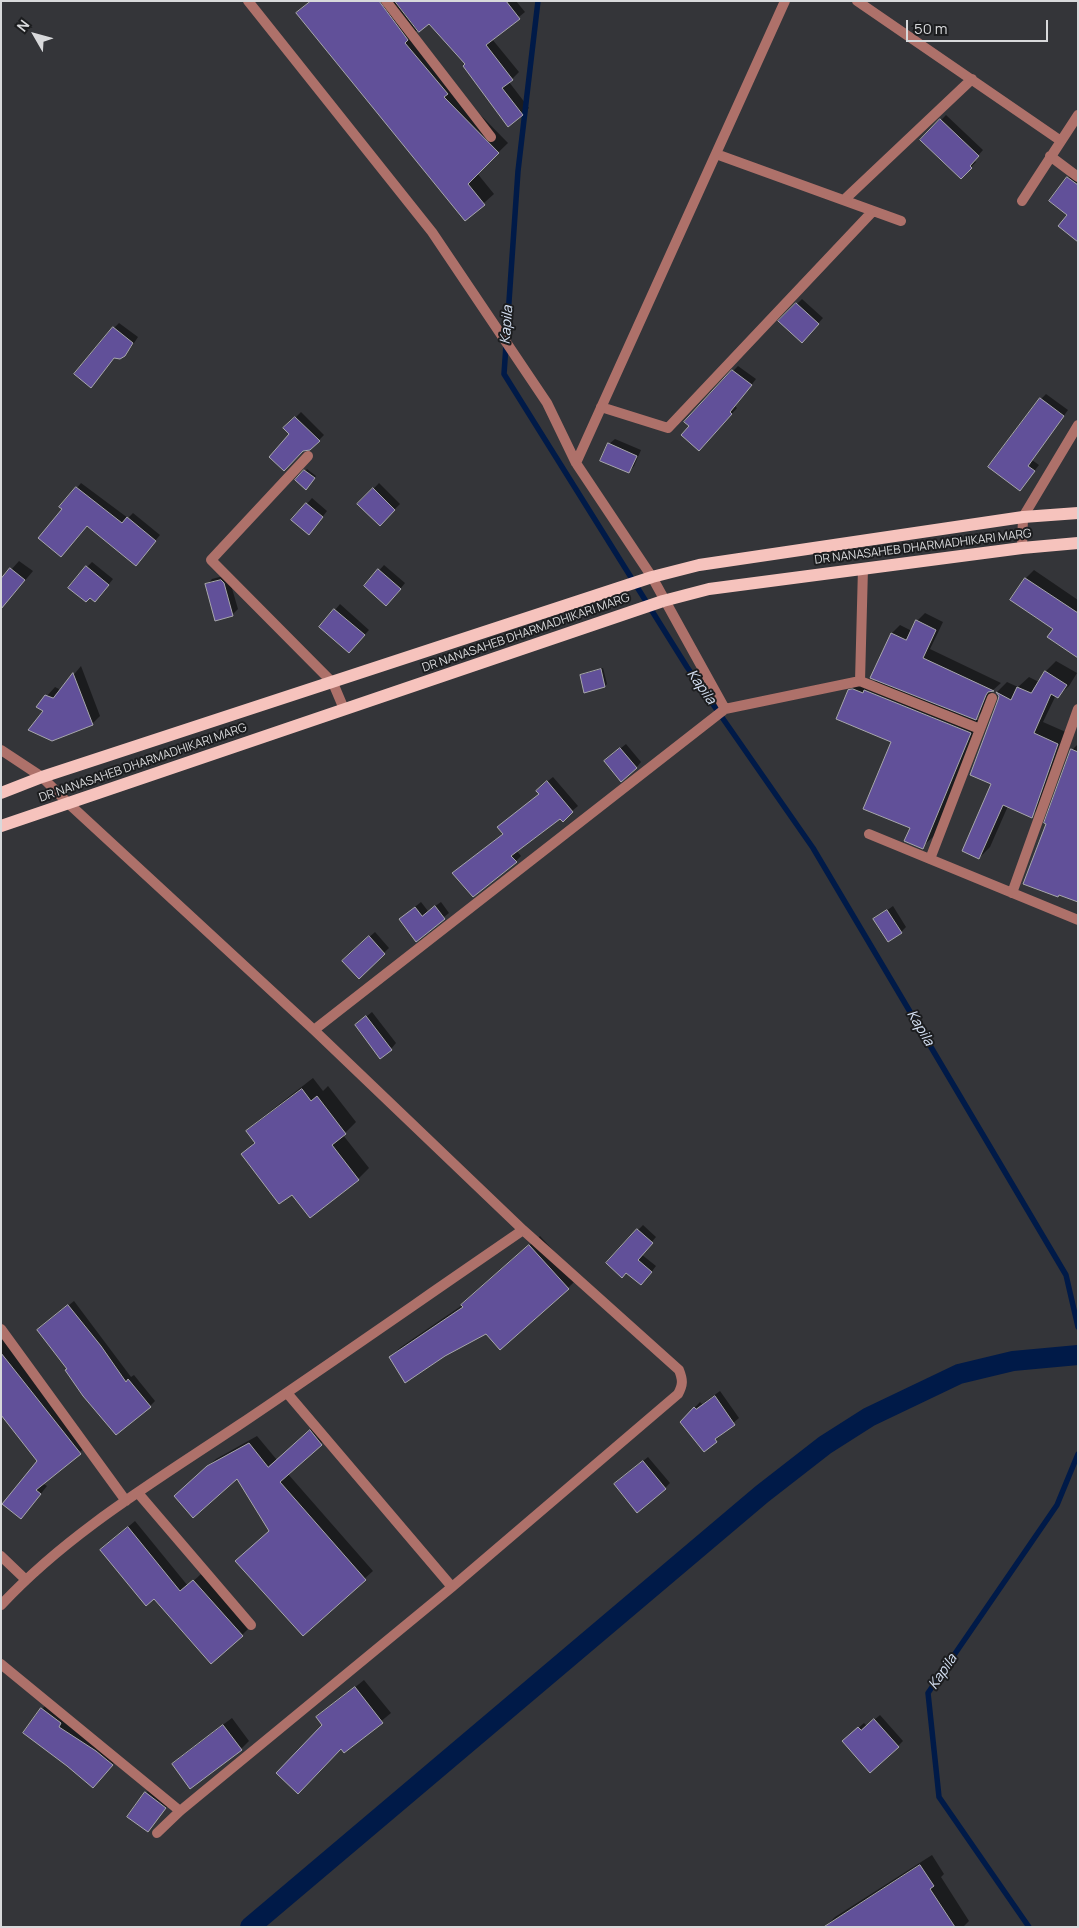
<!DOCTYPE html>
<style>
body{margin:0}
#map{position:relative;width:1079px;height:1928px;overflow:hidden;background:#343539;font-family:Manrope,sans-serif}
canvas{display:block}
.frame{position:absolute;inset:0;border:2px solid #d8d9db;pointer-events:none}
.north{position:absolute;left:10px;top:10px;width:50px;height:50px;-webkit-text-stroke:4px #1c1d1f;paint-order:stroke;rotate:308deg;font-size:14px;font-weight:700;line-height:20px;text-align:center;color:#d8d9db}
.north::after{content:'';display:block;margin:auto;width:18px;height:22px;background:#d8d9db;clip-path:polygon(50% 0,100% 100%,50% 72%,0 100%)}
.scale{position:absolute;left:906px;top:20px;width:142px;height:22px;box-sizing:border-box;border:2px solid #d8d9db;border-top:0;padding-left:6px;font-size:15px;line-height:18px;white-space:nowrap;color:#d8d9db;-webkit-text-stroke:4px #1c1d1f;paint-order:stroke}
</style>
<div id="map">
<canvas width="1079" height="1928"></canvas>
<div class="frame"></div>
<div class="north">N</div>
<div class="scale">50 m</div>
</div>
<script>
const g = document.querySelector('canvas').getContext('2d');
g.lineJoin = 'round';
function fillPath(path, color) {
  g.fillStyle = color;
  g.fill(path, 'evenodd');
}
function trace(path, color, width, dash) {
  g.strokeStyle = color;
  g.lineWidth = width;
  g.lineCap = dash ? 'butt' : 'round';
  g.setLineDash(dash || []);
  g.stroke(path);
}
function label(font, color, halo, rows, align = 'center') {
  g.font = font + ' Manrope,sans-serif';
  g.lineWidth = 4;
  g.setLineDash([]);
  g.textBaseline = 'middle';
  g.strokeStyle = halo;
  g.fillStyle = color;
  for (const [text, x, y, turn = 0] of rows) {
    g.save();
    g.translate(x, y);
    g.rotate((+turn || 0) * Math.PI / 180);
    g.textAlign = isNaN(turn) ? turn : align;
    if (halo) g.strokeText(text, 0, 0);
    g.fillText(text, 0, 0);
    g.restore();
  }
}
const shadow = new Path2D(`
 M 310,1 L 360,1 L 351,36 L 390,1 L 516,1 L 525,12 L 492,39 L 519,72 L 509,82 L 529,108 L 522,114 L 466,64 L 429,22 L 414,33 L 456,84 L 453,87 L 508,143 L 477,173 L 494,194 L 466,219 L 298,13 Z
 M 946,115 L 983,150 L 974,160 L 976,162 L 961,177 L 922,140 Z
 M 1075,171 L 1078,172 L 1078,240 L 1069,214 L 1068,178 Z
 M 802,299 L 823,318 L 802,341 L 780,321 Z
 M 119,323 L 138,337 L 130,349 L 124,355 L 115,357 L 96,381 L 114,328 Z
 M 738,366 L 756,379 L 735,406 L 737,408 L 704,444 L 733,371 Z
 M 1046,394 L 1068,410 L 1032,460 L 1039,465 L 1020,489 L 1041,399 Z
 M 301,412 L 324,435 L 310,449 L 302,450 L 285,428 Z
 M 615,439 L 641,450 L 634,466 L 629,472 L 609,444 Z
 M 307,469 L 316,476 L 308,486 L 296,480 Z
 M 81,483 L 128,518 L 133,513 L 160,535 L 140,559 L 61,507 Z
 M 379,483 L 400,504 L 380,524 L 359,504 Z
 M 312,498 L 327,511 L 314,528 L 293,520 Z
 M 19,561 L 33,571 L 1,609 L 1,581 Z
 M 92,562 L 113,579 L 100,595 L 87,567 Z
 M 384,565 L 405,583 L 392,599 L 365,586 Z
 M 1034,570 L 1078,600 L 1078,656 L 1054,628 L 1011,600 L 1026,578 Z
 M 227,575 L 229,578 L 238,609 L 232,615 L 207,585 L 212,579 Z
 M 340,604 L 369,630 L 354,646 L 321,627 Z
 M 925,613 L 943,622 L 930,649 L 1001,683 L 992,691 L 984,710 L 975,719 L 981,722 L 934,836 L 922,847 L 911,827 L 893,741 L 849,691 L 861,680 L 874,682 L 877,679 L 872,677 L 892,633 L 900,625 L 912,631 L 917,621 Z
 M 1056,661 L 1077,673 L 1069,686 L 1058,696 L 1056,695 L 1043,722 L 1068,733 L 1042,805 L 1031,816 L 1008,806 L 990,847 L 979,858 L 993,784 L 1000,696 L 997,692 L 1007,682 L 1018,687 L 1029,677 L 1039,682 L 1046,671 Z
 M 81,666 L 100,716 L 92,724 L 45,711 L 38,706 L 55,687 L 61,690 Z
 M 603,668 L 607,684 L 605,686 L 581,675 L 584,673 Z
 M 626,744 L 641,762 L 636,768 L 611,756 Z
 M 1078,744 L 1078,901 L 1048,824 L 1072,750 Z
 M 553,777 L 578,806 L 572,811 L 560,817 L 516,850 L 521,856 L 516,861 L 459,868 L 504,833 L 540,794 L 543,785 Z
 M 421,902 L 428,911 L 441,902 L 449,913 L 416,940 L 406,914 Z
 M 893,906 L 906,927 L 901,932 L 875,919 Z
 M 375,932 L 389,948 L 359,977 L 349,955 Z
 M 372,1012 L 396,1043 L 391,1049 L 356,1025 Z
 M 313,1078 L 323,1091 L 328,1086 L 356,1122 L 343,1135 L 369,1168 L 358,1179 L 292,1193 L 243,1154 L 255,1141 L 248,1131 L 259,1120 Z
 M 643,1225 L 656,1237 L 641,1254 L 656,1266 L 646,1279 L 626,1271 L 638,1230 Z
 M 540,1236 L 578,1278 L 568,1288 L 390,1357 L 401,1347 L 464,1304 Z
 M 74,1301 L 131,1377 L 134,1375 L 155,1401 L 150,1406 L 69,1369 L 38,1330 Z
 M 1,1338 L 87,1446 L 42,1483 L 47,1486 L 28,1510 L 39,1461 L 1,1413 Z
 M 720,1391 L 739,1418 L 720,1434 L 721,1435 L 705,1450 L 681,1422 L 700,1402 L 702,1404 Z
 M 318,1423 L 329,1436 L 288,1474 L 373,1571 L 303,1634 L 271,1530 L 237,1477 L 183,1488 L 216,1459 L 257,1436 L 277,1460 Z
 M 648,1457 L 670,1483 L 665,1488 L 621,1479 Z
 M 135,1521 L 188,1586 L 201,1574 L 249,1628 L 242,1635 L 154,1598 L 109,1543 Z
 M 364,1680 L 391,1713 L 345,1751 L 318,1717 Z
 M 47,1704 L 117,1759 L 98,1781 L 42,1709 Z
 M 880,1715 L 903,1741 L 898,1746 L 849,1736 L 864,1723 L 867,1726 Z
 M 232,1718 L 249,1741 L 241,1749 L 173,1764 L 181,1756 Z
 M 151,1788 L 170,1803 L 148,1830 L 146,1793 Z
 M 932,1855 L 944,1874 L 941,1877 L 969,1921 L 963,1927 L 825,1927 L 835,1917 Z`);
const stream = new Path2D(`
 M 538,1 L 518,171 L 504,374 L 687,667 L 813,848 L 1066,1275 L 1078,1327
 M 1029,1927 L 939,1797 L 928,1693 L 1057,1505 L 1078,1454`);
const canal = new Path2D(`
 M 250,1927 L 762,1494 L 825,1445 L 869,1417 L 959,1374 L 1013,1361 L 1078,1355`);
const building = new Path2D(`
 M 311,1 L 379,1 L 408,40 L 405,43 L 448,94 L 444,97 L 499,153 L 468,184 L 485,205 L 465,221 L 296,13 Z
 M 395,1 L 506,1 L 520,19 L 486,45 L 513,80 L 502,88 L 523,115 L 508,127 L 463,66 L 465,64 L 429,24 L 419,32 Z
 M 940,119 L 979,156 L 970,166 L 972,168 L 961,179 L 920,140 Z
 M 1067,177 L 1078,185 L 1078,242 L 1058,226 L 1067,215 L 1049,201 Z
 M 796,303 L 819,324 L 802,343 L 778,321 Z
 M 113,327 L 133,343 L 125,356 L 120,359 L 114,358 L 91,388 L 74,374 Z
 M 732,370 L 752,385 L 730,412 L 732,414 L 699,451 L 681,435 L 689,426 L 684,422 Z
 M 1040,398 L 1064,416 L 1028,466 L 1035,471 L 1020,491 L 988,467 Z
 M 295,417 L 320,441 L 310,450 L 303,451 L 284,471 L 269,457 L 289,434 L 283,428 Z
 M 608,443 L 637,456 L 629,473 L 600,461 Z
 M 304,470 L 315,478 L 306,490 L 295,480 Z
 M 76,487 L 122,523 L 127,517 L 156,541 L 136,566 L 87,526 L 61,557 L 38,538 L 62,509 L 59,507 Z
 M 373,488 L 395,510 L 380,526 L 357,504 Z
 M 306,503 L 323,517 L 309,535 L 291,520 Z
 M 86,566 L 109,585 L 95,602 L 90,598 L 86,602 L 68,588 Z
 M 10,568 L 25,580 L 1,609 L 1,579 Z
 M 378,569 L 401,589 L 386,606 L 364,586 Z
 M 1025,578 L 1078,613 L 1078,658 L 1047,637 L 1053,629 L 1010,600 Z
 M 221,580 L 224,583 L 233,616 L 215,621 L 205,584 Z
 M 334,609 L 365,635 L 349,653 L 319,627 Z
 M 916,620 L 936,630 L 923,658 L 994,691 L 988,692 L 986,695 L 976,720 L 870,678 L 891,633 L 906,640 Z
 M 601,669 L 605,687 L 584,693 L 580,675 Z
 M 1045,671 L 1067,685 L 1058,698 L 1051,694 L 1034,733 L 1058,744 L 1032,818 L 1003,805 L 979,859 L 962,851 L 991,784 L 970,775 L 998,700 L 999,696 L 996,692 L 1011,700 L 1017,687 L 1031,693 Z
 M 73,673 L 93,725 L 52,741 L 28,730 L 43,711 L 36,707 L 45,695 L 53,698 Z
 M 853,689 L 863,693 L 864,690 L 971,733 L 923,849 L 904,841 L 910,828 L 863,809 L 891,742 L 836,719 L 848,690 Z
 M 620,748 L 637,768 L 621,782 L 604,761 Z
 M 1071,749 L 1078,752 L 1078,902 L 1059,895 L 1058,897 L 1023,884 L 1046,824 L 1044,823 Z
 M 547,781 L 573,812 L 563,822 L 560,819 L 511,856 L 517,862 L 473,897 L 452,873 L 503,834 L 497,827 L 539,794 L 536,791 Z
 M 435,906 L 445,919 L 416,942 L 399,919 L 415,907 L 422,916 Z
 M 887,910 L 902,933 L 888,942 L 873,919 Z
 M 369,936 L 385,954 L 359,979 L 342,961 Z
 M 366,1016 L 392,1050 L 380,1059 L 355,1025 Z
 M 302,1089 L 311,1101 L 317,1096 L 346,1134 L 332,1145 L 359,1180 L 310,1218 L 292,1195 L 279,1204 L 241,1154 L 255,1143 L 246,1131 Z
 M 637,1229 L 653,1243 L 638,1260 L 652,1272 L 641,1285 L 626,1273 L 622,1278 L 606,1263 Z
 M 529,1245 L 569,1289 L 500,1350 L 486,1334 L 445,1356 L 405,1383 L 389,1357 L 463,1307 L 461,1305 Z
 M 68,1305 L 101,1346 L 126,1382 L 128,1379 L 151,1407 L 116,1435 L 83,1396 L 65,1370 L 67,1369 L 37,1330 Z
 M 1,1353 L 81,1454 L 36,1490 L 41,1494 L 21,1519 L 2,1504 L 37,1461 L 1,1415 Z
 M 715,1396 L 735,1425 L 715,1439 L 717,1442 L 704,1452 L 680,1422 L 694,1407 L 696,1409 Z
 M 310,1430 L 322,1445 L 280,1482 L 366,1580 L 303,1636 L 235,1561 L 269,1531 L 237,1479 L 193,1518 L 174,1496 L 207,1466 L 249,1443 L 268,1467 Z
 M 643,1461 L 666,1489 L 637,1513 L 614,1484 Z
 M 128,1527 L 180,1591 L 193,1580 L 243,1636 L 211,1664 L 154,1599 L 146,1606 L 100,1550 Z
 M 355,1687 L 383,1723 L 344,1753 L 341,1749 L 298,1794 L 276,1773 L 322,1725 L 316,1717 Z
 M 41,1708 L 61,1723 L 59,1727 L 96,1751 L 113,1765 L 93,1788 L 67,1766 L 23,1733 Z
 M 874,1719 L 899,1747 L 870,1773 L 842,1741 L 858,1727 L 861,1730 Z
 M 223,1725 L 242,1750 L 190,1789 L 172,1764 Z
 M 145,1792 L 166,1808 L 148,1832 L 127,1817 Z
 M 920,1865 L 934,1886 L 930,1889 L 955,1927 L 824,1927 Z`);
const minor = new Path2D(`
 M 248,1 L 432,232 L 547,403 L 576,463 L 652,577 L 725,709
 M 386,1 L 491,137
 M 857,1 L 1061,141
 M 716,154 L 901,221
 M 1050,156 L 1078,177
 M 844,200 L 972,79
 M 1022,201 L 1078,115
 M 601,407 L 668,428 L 873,211
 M 308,456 L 211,560 L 333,683 L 344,709
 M 576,463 L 785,1
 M 1022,548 L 1023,517 L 1078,425
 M 860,681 L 863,568
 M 869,834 L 1078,920
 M 930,859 L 992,698
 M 1012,893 L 1078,709
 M 314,1030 L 725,709 L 860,681 L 980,729
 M 1,1329 L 126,1501
 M 287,1393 L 452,1587
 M 138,1493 L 251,1625
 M 1,1556 L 25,1579
 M 1,1605 C 69,1532 157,1480 239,1425 C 334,1361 428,1295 523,1230 L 314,1030 L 68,803
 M 1,1664 L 180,1811
 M 157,1833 L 180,1811 L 452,1587 L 678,1394 C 683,1385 683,1380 679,1370 L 523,1230`);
const tertiary = new Path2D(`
 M 1,750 L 42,777 L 68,803`);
const primary = new Path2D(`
 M 1,793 L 42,777 L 652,577 L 699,565 L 1023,517 L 1078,513
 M 1,826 L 663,601 L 709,589 L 1022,548 L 1078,543`);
const streetNames = [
 ["DR NANASAHEB DHARMADHIKARI MARG",923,547,-7],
 ["DR NANASAHEB DHARMADHIKARI MARG",526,633,-19],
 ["DR NANASAHEB DHARMADHIKARI MARG",143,763,-19]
];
const waterNames = [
 ["Kapila",507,325,-86],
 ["Kapila",701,687,55],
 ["Kapila",920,1028,59],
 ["Kapila",943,1672,-56]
];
fillPath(shadow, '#0007');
trace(stream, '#001a48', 5.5);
trace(canal, '#001a48', 20);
fillPath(building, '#615099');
trace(building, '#a7a7ac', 1);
trace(minor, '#ae716a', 10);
trace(tertiary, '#ae716a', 10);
trace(primary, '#f6c3bd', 12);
label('12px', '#d8d9db', '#1c1d1f', streetNames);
label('italic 14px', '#d7e3f6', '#1c1d1f', waterNames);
</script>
